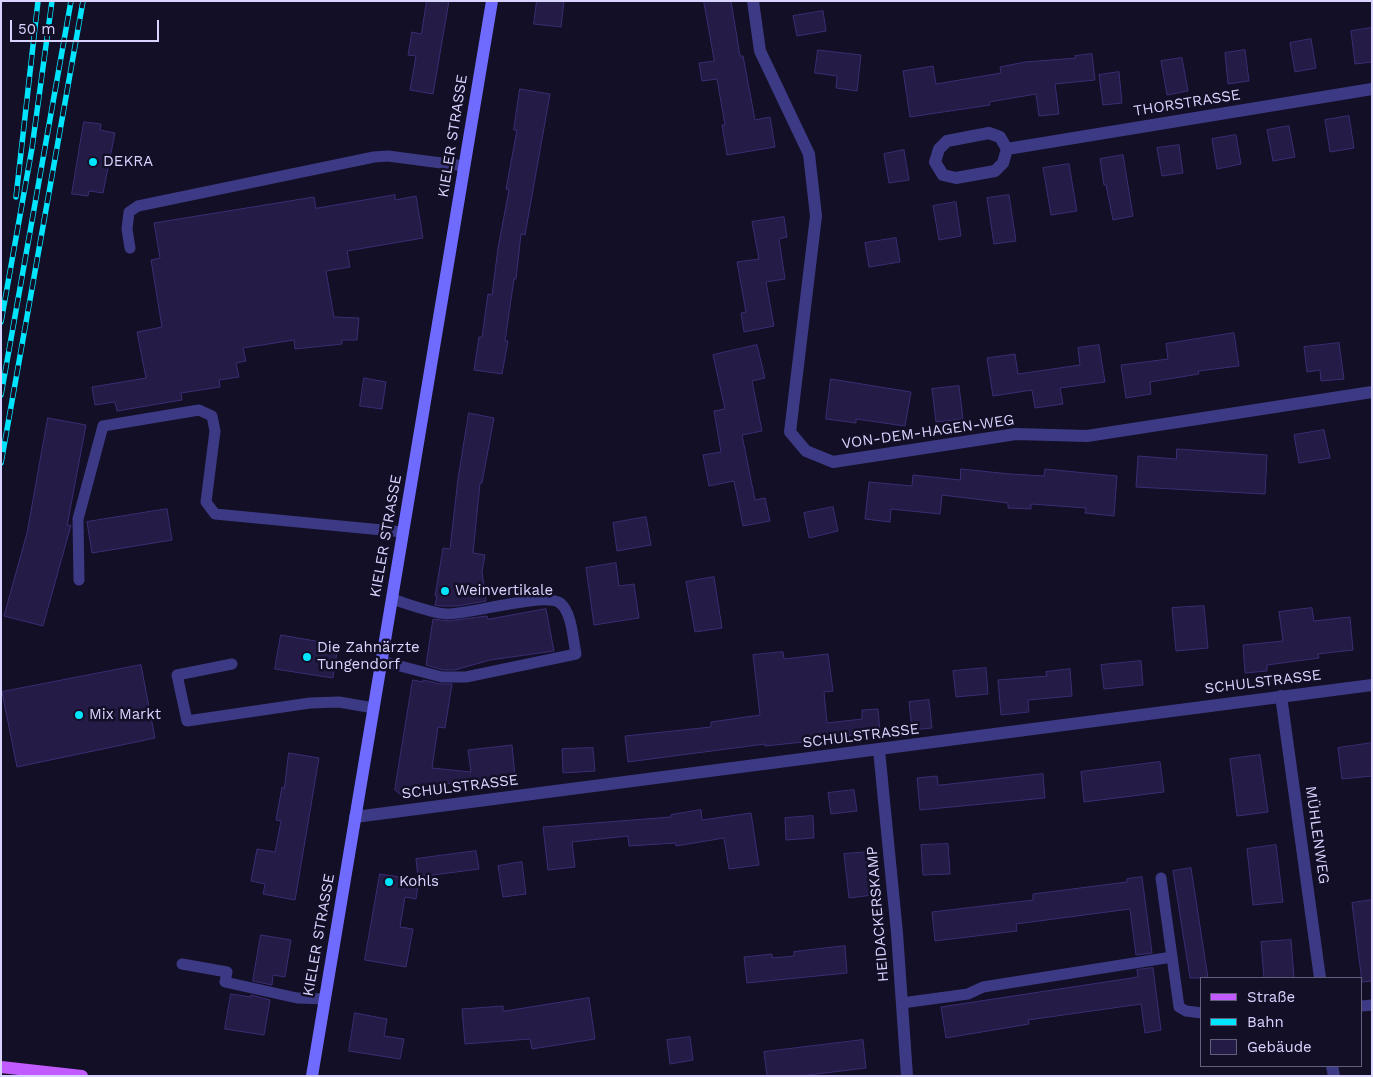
<!DOCTYPE html>
<meta charset="utf-8">
<style>
body{margin:0}
#map{position:relative;width:1373px;height:1077px;overflow:hidden;background:#130f26;font-family:"Work Sans",sans-serif}
canvas{display:block}
.frame{position:absolute;inset:0;border:2px solid #d9d4ff;pointer-events:none}
.legend{position:absolute;left:1200px;top:977px;width:162px;height:90px;box-sizing:border-box;background:#130f26;border:1px solid #625e7d;margin:0;padding:6px 9px;list-style:none;font-size:15px;color:#d9d4ff}
.legend li{display:flex;align-items:center;gap:10px;height:25px}
.legend b{width:25px;border:1px solid #625e7d}
.scale{position:absolute;left:10px;top:20px;width:149px;height:22px;box-sizing:border-box;border:2px solid #d9d4ff;border-top:0;padding-left:6px;font-size:15px;line-height:18px;white-space:nowrap;color:#d9d4ff;-webkit-text-stroke:4px #130f26;paint-order:stroke}
</style>
<div id="map">
<canvas width="1373" height="1077"></canvas>
<div class="frame"></div>
<ul class="legend">
<li><b style="height:6px;background:#c25bff"></b>Straße</li>
<li><b style="height:6px;background:#00e5ff"></b>Bahn</li>
<li><b style="height:14px;background:#241b47"></b>Gebäude</li>
</ul>
<div class="scale">50 m</div>
</div>
<script>
const g = document.querySelector('canvas').getContext('2d');
g.lineJoin = 'round';
function fillPath(path, color) {
  g.fillStyle = color;
  g.fill(path, 'evenodd');
}
function trace(path, color, width, dash) {
  g.strokeStyle = color;
  g.lineWidth = width;
  g.lineCap = dash ? 'butt' : 'round';
  g.setLineDash(dash || []);
  g.stroke(path);
}
function label(font, color, halo, rows, align = 'center') {
  g.font = font + ' "Work Sans",sans-serif';
  g.lineWidth = 5;
  g.setLineDash([]);
  g.textBaseline = 'middle';
  g.strokeStyle = halo;
  g.fillStyle = color;
  for (const [text, x, y, turn = 0] of rows) {
    g.save();
    g.translate(x, y);
    g.rotate((+turn || 0) * Math.PI / 180);
    g.textAlign = isNaN(turn) ? turn : align;
    if (halo) g.strokeText(text, 0, 0);
    g.fillText(text, 0, 0);
    g.restore();
  }
}
const building = new Path2D(`
 M 427,1 L 449,1 L 433,94 L 410,90 L 416,56 L 408,55 L 412,32 L 421,34 Z
 M 537,1 L 564,1 L 561,27 L 534,24 Z
 M 704,1 L 731,1 L 740,56 L 743,56 L 755,120 L 770,117 L 775,147 L 727,155 L 722,125 L 725,125 L 717,79 L 702,81 L 699,63 L 714,61 Z
 M 823,11 L 826,31 L 797,36 L 793,16 Z
 M 1372,28 L 1372,62 L 1355,64 L 1351,31 Z
 M 1311,39 L 1316,68 L 1295,72 L 1290,43 Z
 M 818,50 L 861,55 L 857,91 L 836,88 L 837,76 L 815,73 Z
 M 1245,50 L 1249,81 L 1228,84 L 1225,53 Z
 M 1092,54 L 1095,80 L 1055,84 L 1059,114 L 1039,116 L 1036,94 L 989,102 L 990,105 L 910,117 L 903,71 L 933,66 L 936,84 L 1001,73 L 1000,67 L 1025,62 L 1076,58 L 1075,56 Z
 M 1182,58 L 1188,91 L 1167,95 L 1161,61 Z
 M 1119,72 L 1122,103 L 1103,105 L 1099,75 Z
 M 520,89 L 550,94 L 525,235 L 521,234 L 516,279 L 514,279 L 505,341 L 508,341 L 502,374 L 474,370 L 479,337 L 482,337 L 488,294 L 492,295 L 498,248 L 509,190 L 506,189 L 517,130 L 514,130 Z
 M 1349,116 L 1354,148 L 1330,152 L 1325,120 Z
 M 84,122 L 101,124 L 100,130 L 115,133 L 103,193 L 89,191 L 88,196 L 72,194 Z
 M 1289,126 L 1295,157 L 1273,161 L 1267,130 Z
 M 1236,135 L 1241,164 L 1217,169 L 1212,139 Z
 M 1179,145 L 1183,173 L 1162,176 L 1157,148 Z
 M 904,150 L 909,180 L 889,183 L 884,154 Z
 M 1123,155 L 1133,216 L 1113,220 L 1106,185 L 1104,185 L 1100,159 Z
 M 1069,164 L 1077,211 L 1051,215 L 1043,168 Z
 M 395,195 L 395,200 L 416,196 L 423,238 L 347,251 L 350,267 L 326,271 L 334,317 L 359,318 L 357,340 L 342,340 L 342,344 L 295,349 L 294,340 L 243,348 L 246,361 L 236,363 L 239,377 L 219,380 L 220,387 L 181,393 L 182,400 L 117,411 L 115,402 L 95,405 L 92,387 L 146,378 L 137,332 L 162,327 L 151,260 L 160,258 L 154,223 L 314,197 L 316,208 Z
 M 1009,195 L 1016,241 L 994,244 L 987,198 Z
 M 956,202 L 961,236 L 939,240 L 933,206 Z
 M 784,217 L 787,237 L 779,239 L 785,279 L 766,282 L 774,326 L 744,332 L 741,313 L 746,312 L 737,262 L 759,259 L 752,222 Z
 M 896,238 L 900,262 L 869,267 L 865,243 Z
 M 1234,333 L 1239,366 L 1198,371 L 1199,374 L 1150,382 L 1151,394 L 1126,398 L 1121,365 L 1168,359 L 1166,344 Z
 M 1339,343 L 1344,379 L 1321,381 L 1320,370 L 1307,372 L 1304,347 Z
 M 757,345 L 765,378 L 752,381 L 762,431 L 742,435 L 755,500 L 765,498 L 770,521 L 743,526 L 734,481 L 709,486 L 703,455 L 721,452 L 714,411 L 725,409 L 713,355 Z
 M 1099,345 L 1105,382 L 1060,388 L 1063,404 L 1035,408 L 1032,390 L 993,396 L 987,358 L 1015,354 L 1018,374 L 1080,365 L 1078,348 Z
 M 364,378 L 386,382 L 382,409 L 360,406 Z
 M 831,379 L 911,392 L 905,426 L 856,419 L 856,423 L 826,419 Z
 M 959,386 L 963,419 L 936,422 L 932,389 Z
 M 469,413 L 494,418 L 482,483 L 480,483 L 473,553 L 485,555 L 482,572 L 486,601 L 457,606 L 442,606 L 435,605 L 437,596 L 435,596 L 443,548 L 450,549 L 458,479 Z
 M 48,418 L 86,425 L 67,526 L 71,525 L 43,626 L 4,616 L 27,533 Z
 M 1324,430 L 1330,458 L 1299,463 L 1294,435 Z
 M 1177,449 L 1267,455 L 1265,494 L 1136,487 L 1138,456 L 1176,459 Z
 M 961,469 L 1010,474 L 1044,476 L 1045,469 L 1117,476 L 1114,516 L 1085,513 L 1086,508 L 1031,504 L 1031,509 L 1008,508 L 1008,503 L 942,495 L 940,514 L 891,509 L 890,522 L 865,519 L 869,482 L 912,486 L 913,475 L 960,480 Z
 M 833,507 L 838,531 L 809,538 L 804,513 Z
 M 167,509 L 172,540 L 92,553 L 87,522 Z
 M 646,517 L 651,545 L 617,551 L 613,523 Z
 M 616,563 L 619,586 L 634,584 L 639,618 L 594,625 L 586,568 Z
 M 714,577 L 722,628 L 695,632 L 686,582 Z
 M 1204,606 L 1208,648 L 1176,651 L 1172,608 Z
 M 1312,608 L 1314,621 L 1350,617 L 1353,650 L 1318,654 L 1319,658 L 1267,665 L 1267,671 L 1245,673 L 1243,645 L 1283,641 L 1279,612 Z
 M 546,609 L 554,651 L 490,660 L 455,670 L 443,670 L 426,665 L 433,619 L 448,621 L 487,616 L 488,619 Z
 M 281,635 L 338,645 L 333,678 L 275,669 Z
 M 783,652 L 784,659 L 828,654 L 833,691 L 824,692 L 827,723 L 862,719 L 862,710 L 878,709 L 880,733 L 841,736 L 841,741 L 813,744 L 813,741 L 765,746 L 765,744 L 628,762 L 625,736 L 711,727 L 711,722 L 760,715 L 753,655 Z
 M 1141,661 L 1143,685 L 1104,689 L 1101,665 Z
 M 141,665 L 155,738 L 17,767 L 2,692 Z
 M 986,668 L 988,694 L 956,697 L 953,671 Z
 M 1070,669 L 1072,696 L 1028,700 L 1029,712 L 1001,715 L 998,680 L 1047,676 L 1046,672 Z
 M 413,680 L 423,682 L 423,680 L 440,684 L 452,684 L 445,728 L 438,727 L 432,768 L 471,772 L 468,750 L 512,745 L 515,776 L 444,784 L 445,790 L 402,796 L 395,790 Z
 M 929,700 L 932,728 L 912,730 L 909,702 Z
 M 1372,743 L 1372,776 L 1342,779 L 1338,748 Z
 M 593,748 L 595,771 L 563,773 L 562,749 Z
 M 289,753 L 319,758 L 295,900 L 263,894 L 265,884 L 251,881 L 257,849 L 275,852 L 281,821 L 276,820 L 282,787 L 284,788 Z
 M 1260,755 L 1268,812 L 1237,816 L 1230,759 Z
 M 1160,762 L 1164,792 L 1084,802 L 1081,772 Z
 M 1043,774 L 1045,798 L 920,810 L 917,778 L 937,776 L 938,785 Z
 M 854,790 L 857,811 L 831,814 L 828,793 Z
 M 701,810 L 702,820 L 751,813 L 759,865 L 729,869 L 724,838 L 676,846 L 675,843 L 629,846 L 628,836 L 572,842 L 575,867 L 548,870 L 543,827 L 671,817 L 671,815 Z
 M 813,816 L 814,838 L 786,840 L 785,818 Z
 M 948,844 L 950,874 L 923,875 L 921,845 Z
 M 1276,845 L 1283,902 L 1253,905 L 1247,849 Z
 M 476,851 L 479,869 L 418,877 L 416,859 Z
 M 869,852 L 873,895 L 849,898 L 844,854 Z
 M 522,862 L 526,894 L 503,897 L 498,866 Z
 M 1191,868 L 1208,978 L 1190,978 L 1173,871 Z
 M 380,874 L 419,880 L 416,899 L 405,897 L 400,927 L 413,929 L 406,967 L 365,960 Z
 M 1142,877 L 1152,953 L 1136,955 L 1130,909 L 1016,924 L 1017,931 L 935,941 L 932,912 L 1033,900 L 1033,894 L 1127,882 L 1127,879 Z
 M 1372,900 L 1372,981 L 1362,982 L 1352,903 Z
 M 261,935 L 291,940 L 285,977 L 273,975 L 272,985 L 253,981 Z
 M 1291,940 L 1294,978 L 1264,978 L 1261,942 Z
 M 845,946 L 847,973 L 747,983 L 744,957 L 772,954 L 772,958 L 794,956 L 794,952 Z
 M 1153,968 L 1161,1030 L 1145,1033 L 1141,1004 L 1028,1020 L 1029,1024 L 946,1038 L 941,1007 L 1138,977 L 1137,970 Z
 M 231,994 L 251,997 L 251,995 L 270,1000 L 264,1035 L 225,1029 Z
 M 589,998 L 595,1039 L 532,1049 L 530,1039 L 465,1044 L 462,1009 L 503,1006 L 503,1011 Z
 M 355,1013 L 387,1019 L 384,1036 L 404,1039 L 400,1059 L 349,1051 Z
 M 690,1037 L 693,1060 L 670,1064 L 667,1040 Z
 M 863,1040 L 866,1068 L 800,1076 L 767,1076 L 764,1052 Z`);
const lane = new Path2D(`
 M 130,248 L 127,229 L 129,212 L 138,206 L 374,157 L 388,156 L 464,166
 M 79,580 L 78,519 L 103,426 L 199,410 L 212,416 L 215,431 L 206,502 L 215,514 L 403,532
 M 381,661 L 442,677 L 466,677 L 576,654 C 573,640 572,612 560,603 C 545,592 471,614 447,614 C 431,613 408,604 392,599
 M 232,664 L 177,675 L 187,721 L 310,703 L 339,702 L 374,708
 M 1161,878 L 1179,1007 L 1186,1011 L 1202,1013
 M 182,964 L 227,972 L 225,982 L 297,998 L 325,999
 M 902,1003 L 968,994 L 983,987 L 1172,957
 M 1362,1006 L 1372,1005`);
const street = new Path2D(`
 M 753,1 L 760,51 L 809,154 L 816,216 L 790,432 L 806,451 L 833,462 L 1016,434 L 1087,436 L 1372,392
 M 989,133 L 1000,137 L 1007,149 L 1003,163 L 995,171 L 956,178 L 943,175 L 935,162 L 939,149 L 947,141 Z
 M 1007,149 L 1372,89
 M 1281,696 L 1320,978
 M 879,750 L 897,933 L 907,1076
 M 355,817 L 1372,685
 M 1332,1066 L 1334,1076`);
const secondary = new Path2D(`
 M 312,1076 L 492,1`);
const primary = new Path2D(`
 M 1,1067 L 82,1076`);
const rail = new Path2D(`
 M 16,197 L 38,1
 M 1,322 L 32,148 L 52,1
 M 1,395 L 71,1
 M 1,463 L 83,1`);
const markers = [
 [93,162,5,"#00e5ff"],
 [445,591,5,"#00e5ff"],
 [307,657,5,"#00e5ff"],
 [79,715,5,"#00e5ff"],
 [389,882,5,"#00e5ff"]
];
const streetNames = [
 ["THORSTRASSE",1187,103,-9],
 ["KIELER STRASSE",453,136,-81],
 ["VON-DEM-HAGEN-WEG",928,432,-8],
 ["KIELER STRASSE",386,536,-80],
 ["SCHULSTRASSE",1263,682,-7],
 ["SCHULSTRASSE",861,736,-7],
 ["SCHULSTRASSE",460,787,-7],
 ["MÜHLENWEG",1317,835,82],
 ["HEIDACKERSKAMP",878,914,-95],
 ["KIELER STRASSE",319,935,-80]
];
const poiNames = [
 ["DEKRA",103,162],
 ["Weinvertikale",455,591],
 ["Die Zahnärzte",317,648],
 ["Tungendorf",317,665],
 ["Mix Markt",89,715],
 ["Kohls",399,882]
];
fillPath(building, '#241b47');
trace(building, '#3b2d73', 1);
trace(lane, '#3d3a85', 11);
trace(street, '#3d3a85', 12);
trace(secondary, '#6f6bff', 12);
trace(primary, '#c25bff', 12);
trace(rail, '#00e5ff', 5.5);
trace(rail, '#130f26', 4, [11]);
for (const [x, y, r, color] of markers) {
  const dot = new Path2D();
  dot.arc(x, y, r, 0, 2 * Math.PI);
  g.fillStyle = color;
  g.fill(dot);
  trace(dot, '#130f26', 2);
}
label('15px', '#d9d4ff', '#130f26', streetNames);
label('15px', '#d9d4ff', '#130f26', poiNames, 'left');
</script>
